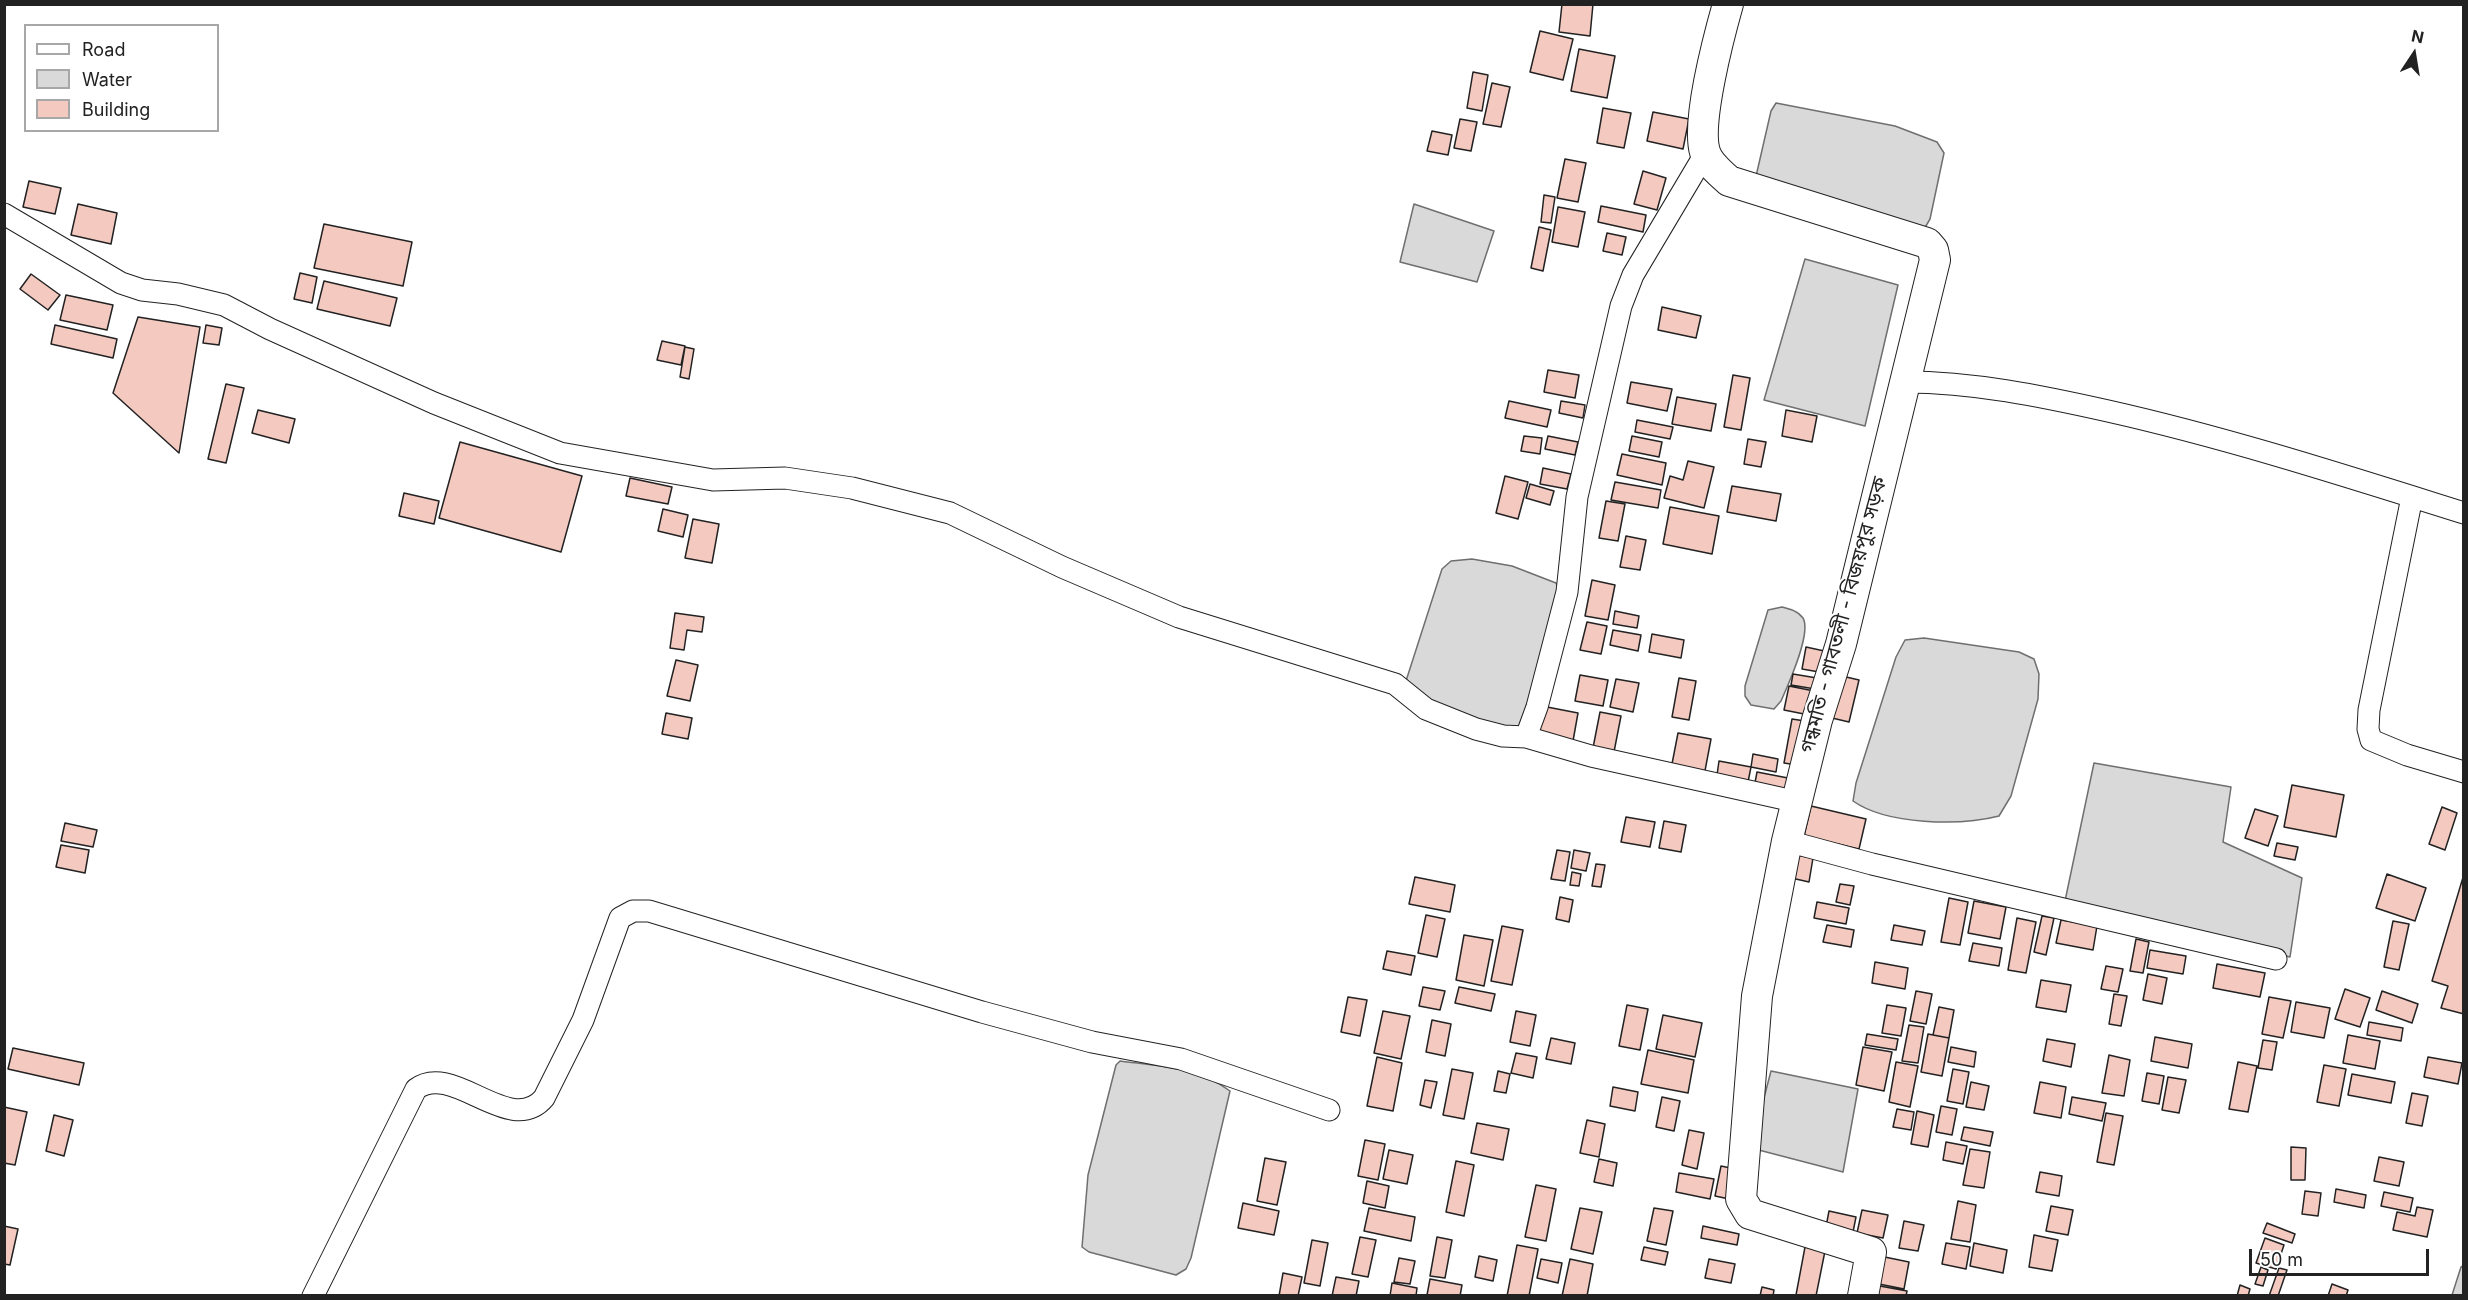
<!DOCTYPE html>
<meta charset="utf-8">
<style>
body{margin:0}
#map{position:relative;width:2468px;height:1300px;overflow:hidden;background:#fff;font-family:Inter,sans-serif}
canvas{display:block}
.frame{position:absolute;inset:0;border:6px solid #222;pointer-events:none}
.legend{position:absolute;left:24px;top:24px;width:195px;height:108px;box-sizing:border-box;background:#fff;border:2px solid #a7a7a7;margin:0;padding:8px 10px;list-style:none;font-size:18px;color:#222}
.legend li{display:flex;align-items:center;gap:12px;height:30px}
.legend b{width:30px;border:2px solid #a7a7a7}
.north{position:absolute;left:2384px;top:24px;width:60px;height:60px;-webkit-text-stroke:4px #fff;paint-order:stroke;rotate:12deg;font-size:16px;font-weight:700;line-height:24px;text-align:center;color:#222}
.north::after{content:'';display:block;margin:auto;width:21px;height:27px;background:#222;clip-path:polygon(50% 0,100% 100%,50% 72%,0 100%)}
.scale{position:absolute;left:2249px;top:1249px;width:180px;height:27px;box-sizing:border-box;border:3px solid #222;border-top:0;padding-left:8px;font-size:18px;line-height:21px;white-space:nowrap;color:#222;-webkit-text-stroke:4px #fff;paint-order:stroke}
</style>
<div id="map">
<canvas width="2468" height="1300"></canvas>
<div class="frame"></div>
<ul class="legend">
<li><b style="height:8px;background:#fff"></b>Road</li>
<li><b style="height:16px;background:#d9d9d9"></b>Water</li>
<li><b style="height:16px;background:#f3c9c0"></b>Building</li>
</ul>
<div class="north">N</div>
<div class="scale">50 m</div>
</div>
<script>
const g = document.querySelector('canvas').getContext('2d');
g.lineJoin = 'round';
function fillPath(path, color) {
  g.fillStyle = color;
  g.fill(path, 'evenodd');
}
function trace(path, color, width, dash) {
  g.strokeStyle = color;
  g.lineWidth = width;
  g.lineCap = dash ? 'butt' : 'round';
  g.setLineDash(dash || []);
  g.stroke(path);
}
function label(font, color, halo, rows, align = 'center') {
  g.font = font + ' Inter,"Noto Sans Bengali",sans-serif';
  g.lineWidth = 4.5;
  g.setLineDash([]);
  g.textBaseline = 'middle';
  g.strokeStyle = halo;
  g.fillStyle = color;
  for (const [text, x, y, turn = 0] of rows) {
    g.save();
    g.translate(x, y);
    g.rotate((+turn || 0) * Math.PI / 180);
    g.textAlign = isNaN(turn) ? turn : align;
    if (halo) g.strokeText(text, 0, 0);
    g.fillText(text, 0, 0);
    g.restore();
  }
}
const water = new Path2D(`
 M 1776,103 L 1895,126 L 1937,142 L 1944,153 L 1930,219 L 1923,231 L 1754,185 L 1771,111 Z
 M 1414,204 L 1494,231 L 1477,282 L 1400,262 Z
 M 1805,259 L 1898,285 L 1865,426 L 1764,400 Z
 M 1472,559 L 1512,566 L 1556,583 L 1564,600 L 1521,732 L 1428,706 L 1405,684 L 1442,569 L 1451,561 Z
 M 1782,607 C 1790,609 1798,611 1803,618 C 1812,633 1788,685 1781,701 L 1774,709 L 1751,705 L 1745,696 L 1745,686 L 1768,610 Z
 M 1924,638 L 2019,652 L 2034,659 L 2039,674 L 2038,699 L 2011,796 L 1999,816 C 1960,826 1887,825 1853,801 L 1856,783 L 1896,657 L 1905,640 Z
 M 2094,763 L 2231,787 L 2223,842 L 2302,878 L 2290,957 L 2065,901 Z
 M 1120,1061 C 1158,1066 1198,1067 1230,1091 L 1191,1258 L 1186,1269 L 1176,1275 L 1089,1252 L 1082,1247 L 1088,1175 L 1116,1065 Z
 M 1771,1071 L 1858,1089 L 1843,1172 L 1751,1148 Z
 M 2463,1266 L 2463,1295 L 2452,1295 L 2461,1267 Z`);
const building = new Path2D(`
 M 1562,4 L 1593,4 L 1590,36 L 1559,32 Z
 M 1540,31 L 1573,39 L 1563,80 L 1530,72 Z
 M 1579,49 L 1615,56 L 1607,98 L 1571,91 Z
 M 1473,72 L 1488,75 L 1482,111 L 1467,108 Z
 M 1492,83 L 1510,87 L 1501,127 L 1483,124 Z
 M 1603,108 L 1631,113 L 1624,148 L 1597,143 Z
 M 1653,112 L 1689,119 L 1683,149 L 1647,141 Z
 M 1460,119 L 1477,122 L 1471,151 L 1454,148 Z
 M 1432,131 L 1452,135 L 1448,155 L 1427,151 Z
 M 1565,159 L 1586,163 L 1578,202 L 1557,198 Z
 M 1643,171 L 1666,178 L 1657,210 L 1634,204 Z
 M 29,181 L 61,188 L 55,214 L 23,207 Z
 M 1544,195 L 1555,197 L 1551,223 L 1541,222 Z
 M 78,204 L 117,213 L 111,244 L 71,235 Z
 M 1601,206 L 1646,215 L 1643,232 L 1598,222 Z
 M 1558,207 L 1585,212 L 1578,247 L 1552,242 Z
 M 324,224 L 412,242 L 403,286 L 314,268 Z
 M 1539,227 L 1551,230 L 1543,271 L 1531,268 Z
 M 1607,233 L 1626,237 L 1622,255 L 1603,251 Z
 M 300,273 L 317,277 L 312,303 L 294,299 Z
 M 31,274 L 60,295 L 48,310 L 20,289 Z
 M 324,281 L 397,298 L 390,326 L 317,309 Z
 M 66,295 L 113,305 L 107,330 L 60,320 Z
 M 1662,307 L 1701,316 L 1696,338 L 1658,330 Z
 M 138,317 L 200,327 L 179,453 L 113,393 Z
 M 55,325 L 117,339 L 113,358 L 51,344 Z
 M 206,325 L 222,328 L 219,345 L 203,343 Z
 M 662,341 L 685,346 L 681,365 L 657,360 Z
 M 685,347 L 694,349 L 689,379 L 680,377 Z
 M 1548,370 L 1579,375 L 1575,398 L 1544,392 Z
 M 1733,375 L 1750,378 L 1741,430 L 1724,427 Z
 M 1631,382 L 1672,389 L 1667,411 L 1627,403 Z
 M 226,384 L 244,388 L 226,463 L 208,459 Z
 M 1677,397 L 1716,404 L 1711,431 L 1672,424 Z
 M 1509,401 L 1551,410 L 1547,427 L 1505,418 Z
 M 1561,401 L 1585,405 L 1583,418 L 1559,413 Z
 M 258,410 L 295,419 L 289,443 L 252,433 Z
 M 1786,410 L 1817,416 L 1812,442 L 1782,436 Z
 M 1637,420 L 1673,427 L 1670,439 L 1635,432 Z
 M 1524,436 L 1542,438 L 1540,454 L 1521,451 Z
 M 1548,436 L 1578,442 L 1575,455 L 1545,449 Z
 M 1632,436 L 1662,442 L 1659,457 L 1629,451 Z
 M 1748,439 L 1766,442 L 1761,467 L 1744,464 Z
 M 460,442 L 582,476 L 561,552 L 439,518 Z
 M 1622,454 L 1666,463 L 1662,485 L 1617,475 Z
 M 1688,461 L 1714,467 L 1704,508 L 1664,498 L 1670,476 L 1683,480 Z
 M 1543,468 L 1571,474 L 1567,489 L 1540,484 Z
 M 1505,476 L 1528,482 L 1518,519 L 1496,513 Z
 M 630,478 L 672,487 L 668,504 L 626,496 Z
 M 1615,482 L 1661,490 L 1658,508 L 1611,500 Z
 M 1530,484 L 1554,491 L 1550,505 L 1526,498 Z
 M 1732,486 L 1781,494 L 1776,521 L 1727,512 Z
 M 404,493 L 439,501 L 434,524 L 399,516 Z
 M 1606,501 L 1625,504 L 1618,541 L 1599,538 Z
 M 1670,507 L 1719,516 L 1712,554 L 1663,544 Z
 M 663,509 L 688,515 L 683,537 L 658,531 Z
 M 693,519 L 719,524 L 712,563 L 685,558 Z
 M 1626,536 L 1646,540 L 1640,570 L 1620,567 Z
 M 1592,580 L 1615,585 L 1608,620 L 1585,616 Z
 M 1615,611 L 1639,616 L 1637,628 L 1613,624 Z
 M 675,613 L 704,617 L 702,632 L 687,630 L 684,650 L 670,648 Z
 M 1587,622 L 1607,626 L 1601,654 L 1580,650 Z
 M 1613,630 L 1641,635 L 1638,651 L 1610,645 Z
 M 1652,634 L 1684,640 L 1681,658 L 1649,652 Z
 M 1806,647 L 1829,652 L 1825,673 L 1802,669 Z
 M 676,660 L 698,665 L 690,701 L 667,696 Z
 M 1793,674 L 1817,678 L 1815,689 L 1791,685 Z
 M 1580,675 L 1608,680 L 1603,706 L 1575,701 Z
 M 1842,676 L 1859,680 L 1849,722 L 1832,718 Z
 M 1679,678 L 1696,681 L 1689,720 L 1672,717 Z
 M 1616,679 L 1639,683 L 1633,712 L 1610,707 Z
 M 1789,686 L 1814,691 L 1809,715 L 1784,710 Z
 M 1542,706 L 1578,713 L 1573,741 L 1537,734 Z
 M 1600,712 L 1621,716 L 1613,757 L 1592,753 Z
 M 666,713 L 692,718 L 688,739 L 662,734 Z
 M 1792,719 L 1805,721 L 1797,765 L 1784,763 Z
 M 1678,733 L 1711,739 L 1704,776 L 1671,769 Z
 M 1753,754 L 1778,759 L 1776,772 L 1751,767 Z
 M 1719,761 L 1751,767 L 1747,787 L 1716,782 Z
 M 1757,772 L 1788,778 L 1785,794 L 1754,788 Z
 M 2292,785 L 2344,795 L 2336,837 L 2284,827 Z
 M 1811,806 L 1866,819 L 1859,849 L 1804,836 Z
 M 2442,807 L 2457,813 L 2445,850 L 2429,844 Z
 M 2255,809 L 2278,816 L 2268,846 L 2245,838 Z
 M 1626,817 L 1655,822 L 1650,847 L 1621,842 Z
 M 1664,821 L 1686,825 L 1681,852 L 1659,848 Z
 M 65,823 L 97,830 L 93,847 L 61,841 Z
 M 2277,843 L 2298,847 L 2295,860 L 2274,856 Z
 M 61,845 L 89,850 L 85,873 L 56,867 Z
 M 1557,850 L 1570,852 L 1565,881 L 1551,879 Z
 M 1574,850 L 1590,853 L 1586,871 L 1571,868 Z
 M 1791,854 L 1813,858 L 1809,882 L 1787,877 Z
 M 1596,864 L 1605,865 L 1601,887 L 1592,886 Z
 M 1572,872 L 1581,874 L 1579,886 L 1570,885 Z
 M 2387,874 L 2426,888 L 2415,921 L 2376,908 Z
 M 2464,874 L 2464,1014 L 2441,1008 L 2448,986 L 2432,981 Z
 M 1415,877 L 1455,885 L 1450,912 L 1409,904 Z
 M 1840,884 L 1854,886 L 1850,905 L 1836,902 Z
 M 1560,897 L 1573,900 L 1569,922 L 1556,919 Z
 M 1949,898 L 1968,902 L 1960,945 L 1941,942 Z
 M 1974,901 L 2006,907 L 2000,939 L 1968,933 Z
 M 1817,902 L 1849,908 L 1846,924 L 1814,918 Z
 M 1426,915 L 1445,919 L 1437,957 L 1418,953 Z
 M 2042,916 L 2054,918 L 2046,955 L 2034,952 Z
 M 2017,918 L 2036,922 L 2026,973 L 2008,970 Z
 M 2061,920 L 2097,926 L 2093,950 L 2056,943 Z
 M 2393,921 L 2409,924 L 2399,970 L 2384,967 Z
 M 1827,925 L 1854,930 L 1851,947 L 1823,942 Z
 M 1894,925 L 1925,931 L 1922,945 L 1891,940 Z
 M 1502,926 L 1523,930 L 1512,985 L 1491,981 Z
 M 1464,935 L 1493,940 L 1484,986 L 1456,980 Z
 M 2136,939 L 2149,942 L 2143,973 L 2130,971 Z
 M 1973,943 L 2002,948 L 1999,966 L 1969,961 Z
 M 2150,950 L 2186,956 L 2183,974 L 2147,968 Z
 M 1387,951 L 1415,956 L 1411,975 L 1383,969 Z
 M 1875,962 L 1908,968 L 1905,989 L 1872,983 Z
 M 2217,964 L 2265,973 L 2260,997 L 2213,988 Z
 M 2106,966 L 2123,969 L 2118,992 L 2101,989 Z
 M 2148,974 L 2167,978 L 2162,1004 L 2143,1000 Z
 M 2041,980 L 2071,985 L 2066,1012 L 2036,1007 Z
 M 1423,987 L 1445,991 L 1440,1010 L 1419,1006 Z
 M 1459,987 L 1495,994 L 1491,1011 L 1455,1003 Z
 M 2345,989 L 2370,998 L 2360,1027 L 2335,1019 Z
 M 1916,991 L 1932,994 L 1926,1024 L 1910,1021 Z
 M 2382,991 L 2418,1004 L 2412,1023 L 2376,1010 Z
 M 2114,994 L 2127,996 L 2121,1026 L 2109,1024 Z
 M 1348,997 L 1367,1000 L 1360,1036 L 1341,1032 Z
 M 2269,997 L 2291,1001 L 2283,1038 L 2262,1034 Z
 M 2296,1002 L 2330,1008 L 2324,1038 L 2291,1032 Z
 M 1627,1005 L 1648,1009 L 1640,1050 L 1619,1046 Z
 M 1887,1005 L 1906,1008 L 1901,1036 L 1882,1033 Z
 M 1939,1007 L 1954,1010 L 1949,1038 L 1933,1035 Z
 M 1383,1011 L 1410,1016 L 1401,1059 L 1374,1053 Z
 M 1516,1011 L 1536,1015 L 1530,1046 L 1510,1042 Z
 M 1663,1015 L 1702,1023 L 1695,1057 L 1656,1049 Z
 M 1432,1020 L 1451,1024 L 1445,1056 L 1426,1052 Z
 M 2369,1022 L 2403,1028 L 2401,1041 L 2367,1035 Z
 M 1909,1025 L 1924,1027 L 1918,1063 L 1902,1061 Z
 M 1867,1034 L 1898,1039 L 1896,1050 L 1865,1045 Z
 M 1928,1034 L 1949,1038 L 1942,1076 L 1921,1072 Z
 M 2348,1035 L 2380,1041 L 2375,1069 L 2343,1063 Z
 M 2155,1037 L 2192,1044 L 2188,1068 L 2151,1061 Z
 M 1551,1038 L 1575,1043 L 1571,1064 L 1546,1059 Z
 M 2047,1039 L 2075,1044 L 2071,1067 L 2043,1061 Z
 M 2263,1040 L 2277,1042 L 2272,1070 L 2258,1068 Z
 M 1863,1047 L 1892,1052 L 1884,1091 L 1856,1085 Z
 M 1951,1047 L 1976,1052 L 1974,1067 L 1948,1062 Z
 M 13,1048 L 84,1063 L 79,1085 L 8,1069 Z
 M 1648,1050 L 1694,1060 L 1688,1093 L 1641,1084 Z
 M 1516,1053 L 1537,1057 L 1533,1078 L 1511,1073 Z
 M 2109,1055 L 2130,1060 L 2124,1096 L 2102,1093 Z
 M 1377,1057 L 1402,1063 L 1393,1111 L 1367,1106 Z
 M 2428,1057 L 2462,1063 L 2458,1084 L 2424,1077 Z
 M 1896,1062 L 1918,1066 L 1910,1107 L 1889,1102 Z
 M 2238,1062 L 2257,1066 L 2248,1112 L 2229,1109 Z
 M 2324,1065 L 2346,1069 L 2339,1106 L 2317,1102 Z
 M 1452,1069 L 1473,1073 L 1464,1119 L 1443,1115 Z
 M 1953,1069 L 1969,1072 L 1963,1104 L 1947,1101 Z
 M 1498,1071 L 1510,1074 L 1506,1093 L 1494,1091 Z
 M 2147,1073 L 2164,1076 L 2159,1104 L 2142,1101 Z
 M 2352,1074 L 2395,1082 L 2391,1103 L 2348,1095 Z
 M 2168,1077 L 2186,1080 L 2179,1113 L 2162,1110 Z
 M 1425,1080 L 1437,1082 L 1431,1108 L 1420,1105 Z
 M 1971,1082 L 1989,1086 L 1984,1110 L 1966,1107 Z
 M 2040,1082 L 2066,1087 L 2061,1118 L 2034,1113 Z
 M 1613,1087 L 1638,1092 L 1635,1111 L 1610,1106 Z
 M 2412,1093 L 2428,1096 L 2422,1126 L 2406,1123 Z
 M 1662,1097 L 1680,1101 L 1674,1131 L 1656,1127 Z
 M 2072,1097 L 2106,1103 L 2102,1121 L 2069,1114 Z
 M 1941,1106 L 1957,1109 L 1952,1135 L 1936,1132 Z
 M 4,1107 L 27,1112 L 15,1165 L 4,1163 Z
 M 1897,1109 L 1914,1112 L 1911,1130 L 1893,1127 Z
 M 1917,1111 L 1934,1115 L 1928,1147 L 1911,1144 Z
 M 2106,1113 L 2123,1116 L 2114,1165 L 2097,1162 Z
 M 54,1115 L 73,1120 L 64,1156 L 46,1151 Z
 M 1587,1120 L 1605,1124 L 1599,1157 L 1580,1153 Z
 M 1477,1123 L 1509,1129 L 1503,1160 L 1471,1153 Z
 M 1964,1127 L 1993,1132 L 1990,1146 L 1961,1140 Z
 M 1689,1130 L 1704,1133 L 1697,1169 L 1682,1165 Z
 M 1365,1140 L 1385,1144 L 1378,1180 L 1358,1176 Z
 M 1946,1142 L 1967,1146 L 1963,1164 L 1943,1160 Z
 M 2291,1147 L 2306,1148 L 2305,1180 L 2291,1180 Z
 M 1970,1149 L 1990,1152 L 1984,1188 L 1963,1185 Z
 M 1389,1150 L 1413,1155 L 1407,1184 L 1383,1179 Z
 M 2379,1157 L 2404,1162 L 2399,1186 L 2374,1181 Z
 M 1265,1158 L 1286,1162 L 1277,1205 L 1257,1201 Z
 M 1599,1159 L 1617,1163 L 1613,1186 L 1594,1182 Z
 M 1456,1161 L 1474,1165 L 1464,1216 L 1446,1212 Z
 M 1721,1166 L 1740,1170 L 1734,1200 L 1715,1196 Z
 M 2040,1172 L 2062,1176 L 2059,1196 L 2036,1192 Z
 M 1679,1173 L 1714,1179 L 1710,1199 L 1676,1192 Z
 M 1367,1181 L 1389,1186 L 1385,1208 L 1363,1203 Z
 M 1536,1185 L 1556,1189 L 1546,1241 L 1525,1237 Z
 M 2336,1189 L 2366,1195 L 2364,1208 L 2334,1202 Z
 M 2305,1191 L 2321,1193 L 2318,1216 L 2302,1214 Z
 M 2384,1192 L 2413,1198 L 2410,1212 L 2381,1206 Z
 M 1958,1201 L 1976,1205 L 1970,1242 L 1951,1239 Z
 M 1243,1203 L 1279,1211 L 1274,1235 L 1238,1228 Z
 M 2051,1206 L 2073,1210 L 2068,1235 L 2046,1231 Z
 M 2417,1207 L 2433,1210 L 2427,1237 L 2393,1230 L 2397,1212 L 2415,1216 Z
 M 1369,1208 L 1415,1217 L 1411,1241 L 1364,1231 Z
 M 1580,1208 L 1602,1212 L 1593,1254 L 1571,1249 Z
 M 1654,1208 L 1673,1211 L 1666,1245 L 1647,1241 Z
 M 1862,1210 L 1888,1215 L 1883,1238 L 1857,1233 Z
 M 1829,1211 L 1856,1217 L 1852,1237 L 1825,1232 Z
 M 1904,1221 L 1924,1225 L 1918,1251 L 1899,1248 Z
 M 2267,1223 L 2295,1234 L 2292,1243 L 2263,1233 Z
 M 4,1226 L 18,1229 L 10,1265 L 4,1264 Z
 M 1703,1226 L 1739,1234 L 1737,1245 L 1701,1238 Z
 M 2034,1235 L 2058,1240 L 2052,1271 L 2029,1267 Z
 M 1360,1237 L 1376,1240 L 1368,1277 L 1352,1274 Z
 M 1437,1237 L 1452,1240 L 1445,1278 L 1430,1276 Z
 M 2265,1238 L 2284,1245 L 2276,1269 L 2256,1263 Z
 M 1312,1240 L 1328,1243 L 1320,1286 L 1304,1283 Z
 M 1946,1243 L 1970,1247 L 1966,1269 L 1942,1264 Z
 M 1974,1243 L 2007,1250 L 2003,1273 L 1970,1266 Z
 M 1517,1245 L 1538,1249 L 1529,1296 L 1507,1296 Z
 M 1644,1247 L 1668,1252 L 1665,1265 L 1641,1260 Z
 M 1805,1247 L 1825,1251 L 1816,1296 L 1796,1295 Z
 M 1875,1255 L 1909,1262 L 1904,1289 L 1869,1282 Z
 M 1479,1256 L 1497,1260 L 1493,1281 L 1475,1277 Z
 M 1399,1258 L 1415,1261 L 1410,1284 L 1394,1282 Z
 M 1541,1259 L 1562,1263 L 1558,1283 L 1537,1278 Z
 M 1570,1259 L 1593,1264 L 1587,1296 L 1562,1296 Z
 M 1709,1259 L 1735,1264 L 1731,1283 L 1705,1278 Z
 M 2261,1267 L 2268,1270 L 2263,1286 L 2255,1284 Z
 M 2279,1268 L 2287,1270 L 2278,1296 L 2269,1296 Z
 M 1283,1273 L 1302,1277 L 1298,1296 L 1279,1296 Z
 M 1336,1277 L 1359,1281 L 1356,1296 L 1332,1296 Z
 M 1430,1279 L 1462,1285 L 1460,1296 L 1427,1295 Z
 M 1392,1283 L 1417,1288 L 1416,1296 L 1390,1296 Z
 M 1869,1284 L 1907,1291 L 1906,1296 L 1867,1296 Z
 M 2332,1284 L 2348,1290 L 2346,1296 L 2328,1296 Z
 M 2240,1285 L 2250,1289 L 2248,1296 L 2237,1296 Z
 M 1762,1287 L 1774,1290 L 1773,1296 L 1760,1296 Z`);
const minor = new Path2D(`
 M 4,214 L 121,283 L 142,290 L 178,294 L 224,305 L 270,329 L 434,403 L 560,453 L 713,480 L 785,478 L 852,488 L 950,513 L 1062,567 L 1179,617 L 1395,684 L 1426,709 L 1476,729 L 1503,736 L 1526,737 L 1591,756 L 1798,802
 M 1905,382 C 1973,382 2041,396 2108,411 C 2228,438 2346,476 2464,513
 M 2412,497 L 2369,710 L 2368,729 L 2371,740 L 2407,755 L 2464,772
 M 1526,737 L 1537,707 L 1567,592 L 1577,497 L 1621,306 L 1633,275 L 1705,154
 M 1787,841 L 1872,864 L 2276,959
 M 313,1296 L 416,1089 C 453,1061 510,1138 544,1098 L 583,1020 L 620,918 L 633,911 L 649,911 L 982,1012 L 1092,1042 L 1181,1059 L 1329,1110`);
const secondary = new Path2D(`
 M 1728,4 C 1719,36 1696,123 1705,152 C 1708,163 1720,173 1729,181 L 1927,243 L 1933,250 L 1935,260 L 1841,644 L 1817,720 L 1787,841 L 1757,996 L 1741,1199 L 1750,1214 L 1871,1252 L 1863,1296`);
const streetNames = [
 ["গন্ধমতি - গাবতলী - বিজয়পুর সড়ক",1844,615,-75]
];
fillPath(water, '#d9d9d9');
trace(water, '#6f6f6f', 1.5);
fillPath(building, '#f3c9c0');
trace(building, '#222', 1.5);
trace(minor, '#222', 23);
trace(secondary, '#222', 32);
trace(minor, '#fff', 21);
trace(secondary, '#fff', 30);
label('20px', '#222', '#fff', streetNames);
</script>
